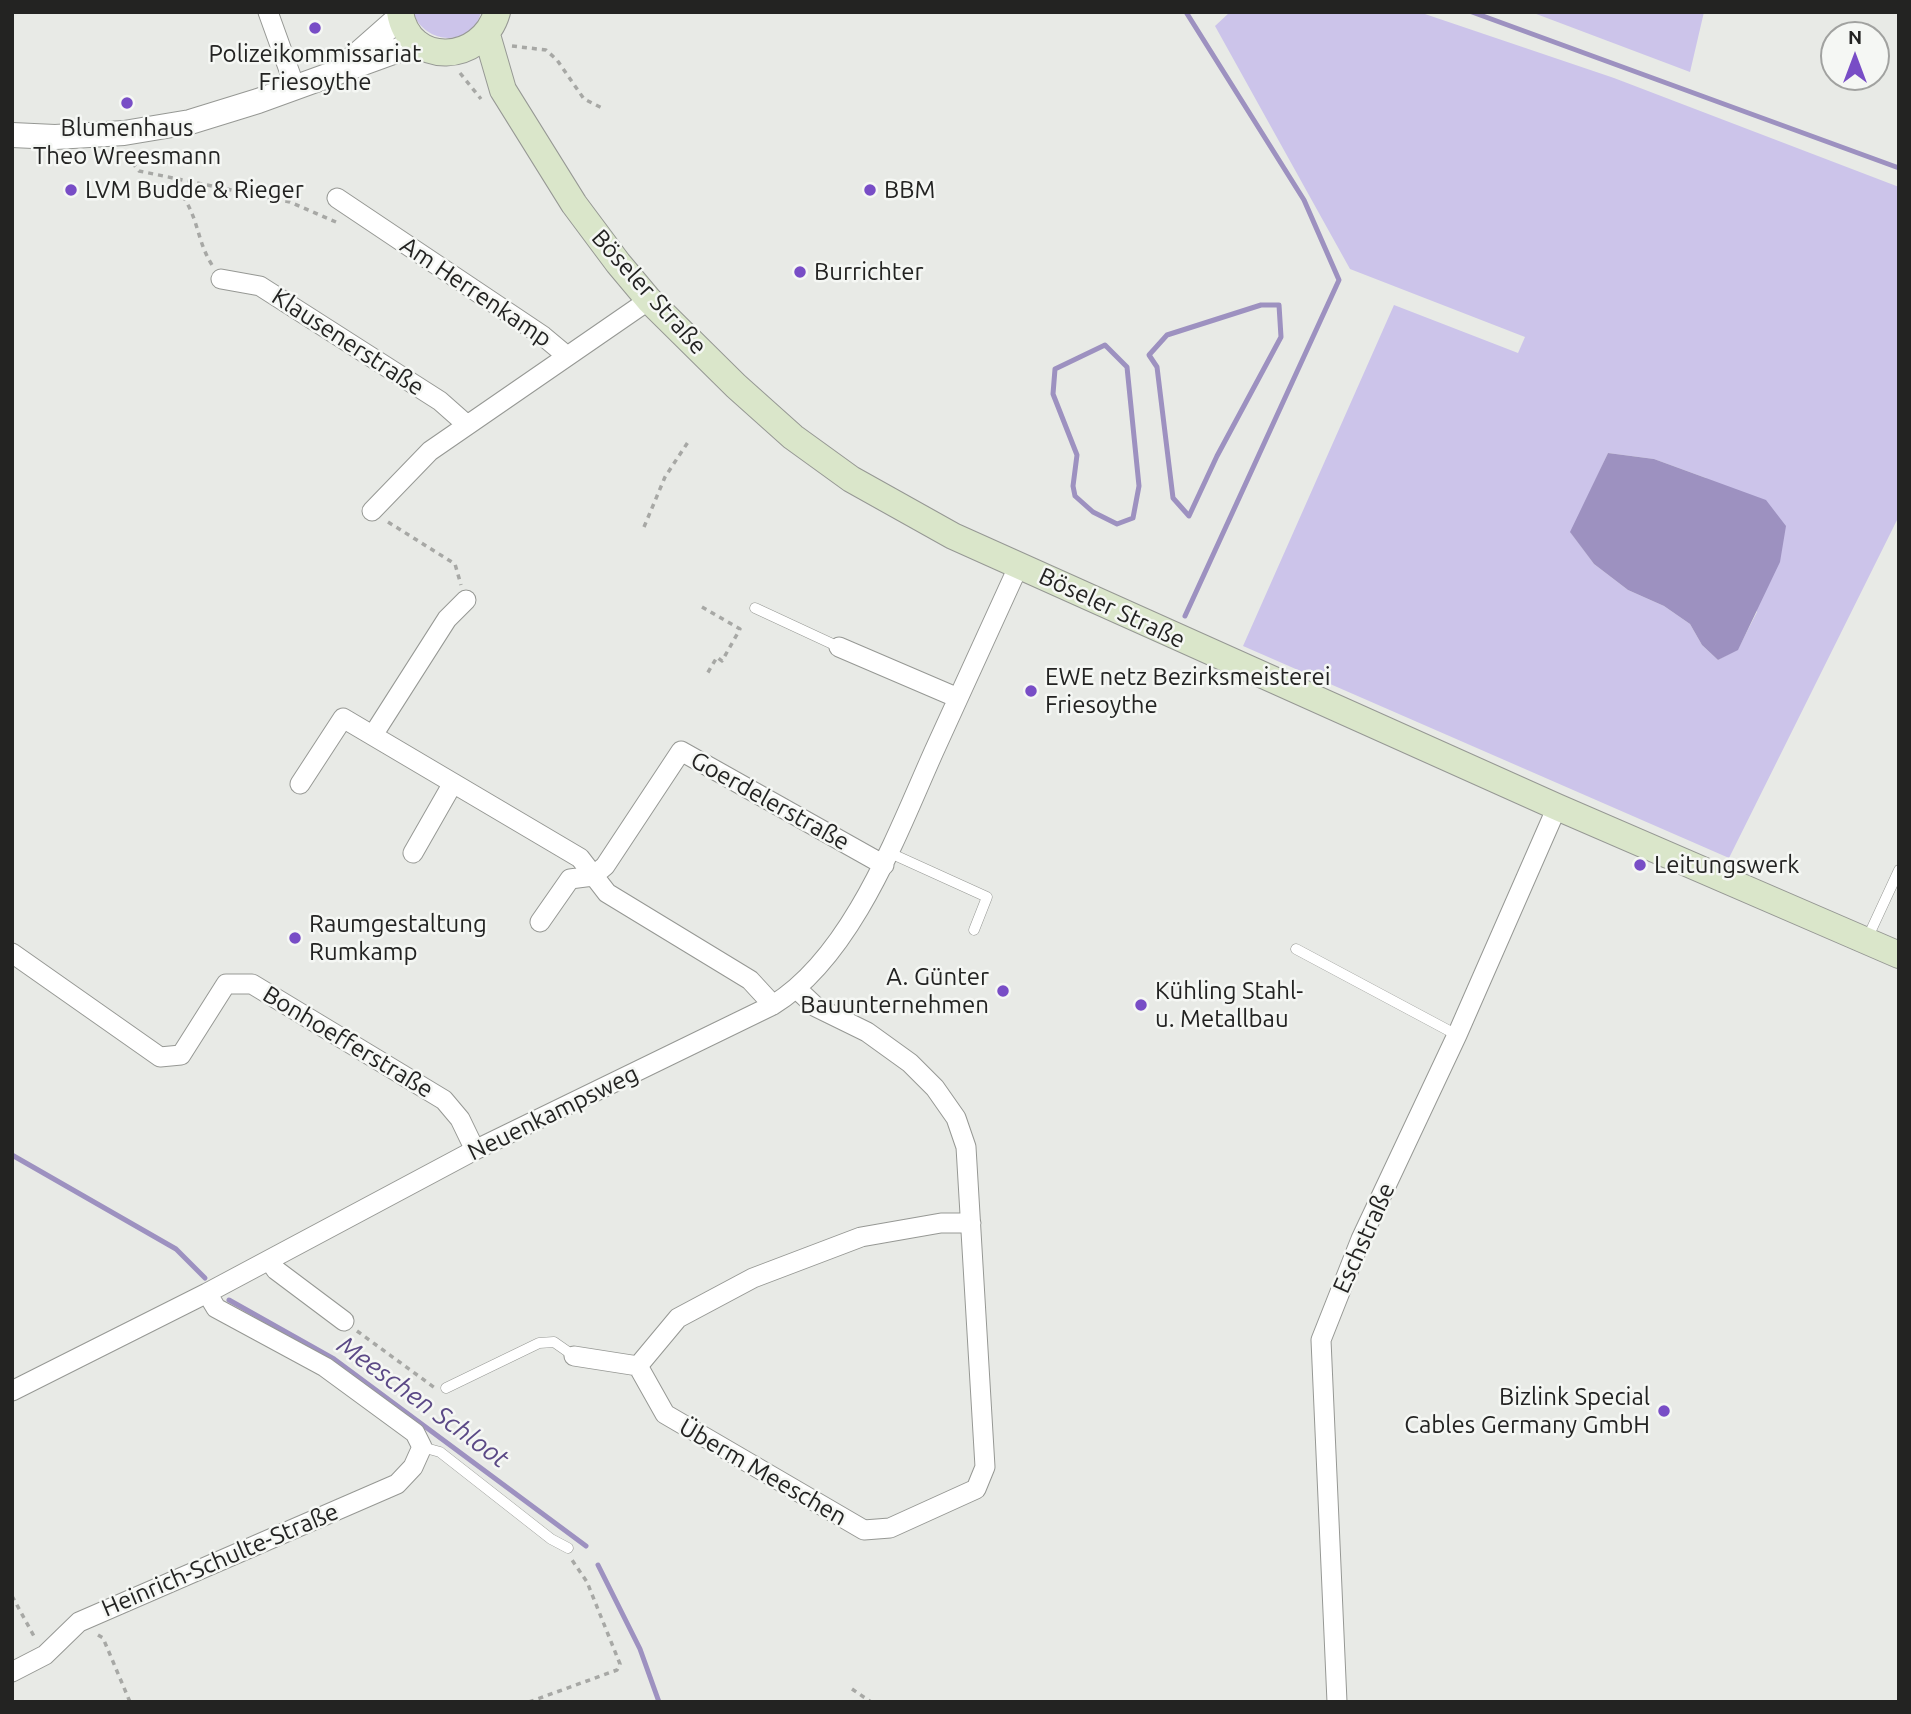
<!DOCTYPE html>
<meta charset="utf-8">
<style>
body{margin:0}
#map{position:relative;width:1911px;height:1714px;overflow:hidden;background:#e8eae6;font-family:Ubuntu,sans-serif}
canvas{display:block}
.frame{position:absolute;inset:0;border:14px solid #232322;pointer-events:none}
.north{position:absolute;left:1820px;top:21px;width:70px;height:70px;box-sizing:border-box;background:#f5f7f4;border:2px solid #a1a2a0;border-radius:50%;rotate:0deg;font-size:19px;font-weight:700;line-height:28px;text-align:center;color:#232322}
.north::after{content:'';display:block;margin:auto;width:24px;height:32px;background:#784dc6;clip-path:polygon(50% 0,100% 100%,50% 72%,0 100%)}
</style>
<div id="map">
<canvas width="1911" height="1714"></canvas>
<div class="frame"></div>
<div class="north">N</div>
</div>
<script>
const g = document.querySelector('canvas').getContext('2d');
g.lineJoin = 'round';
function fillPath(path, color) {
  g.fillStyle = color;
  g.fill(path, 'evenodd');
}
function trace(path, color, width, dash) {
  g.strokeStyle = color;
  g.lineWidth = width;
  g.lineCap = dash ? 'butt' : 'round';
  g.setLineDash(dash || []);
  g.stroke(path);
}
function label(font, color, halo, rows, align = 'center') {
  g.font = font + ' Ubuntu,sans-serif';
  g.lineWidth = 5;
  g.setLineDash([]);
  g.textBaseline = 'middle';
  g.strokeStyle = halo;
  g.fillStyle = color;
  for (const [text, x, y, turn = 0] of rows) {
    g.save();
    g.translate(x, y);
    g.rotate((+turn || 0) * Math.PI / 180);
    g.textAlign = isNaN(turn) ? turn : align;
    if (halo) g.strokeText(text, 0, 0);
    g.fillText(text, 0, 0);
    g.restore();
  }
}
const green = new Path2D(`
 M 413,12 L 481,12 C 472,48 424,45 413,12 Z
 M 1230,12 L 1419,12 L 1614,78 L 1899,187 L 1899,516 L 1729,858 L 1243,646 L 1394,305 L 1518,353 L 1525,337 L 1350,269 L 1215,26 ZM 1608,453 L 1654,459 L 1706,478 L 1757,612 L 1738,649 L 1718,660 L 1702,645 L 1690,624 L 1664,606 L 1628,590 L 1594,564 L 1571,533 Z
 M 1531,12 L 1704,12 L 1690,72 Z`);
const water = new Path2D(`
 M 1608,453 L 1654,459 L 1766,500 L 1786,526 L 1780,562 L 1738,650 L 1718,660 L 1702,645 L 1690,624 L 1664,606 L 1628,590 L 1594,564 L 1570,532 Z`);
const stream = new Path2D(`
 M 1472,12 L 1899,168
 M 1261,305 L 1279,305 L 1281,337 L 1217,456 L 1189,516 L 1173,498 L 1157,367 L 1149,355 L 1167,335 Z
 M 1105,345 L 1127,367 L 1139,486 L 1133,518 L 1117,524 L 1093,512 L 1075,496 L 1073,486 L 1077,455 L 1053,394 L 1055,369 Z
 M 1185,616 L 1339,280 L 1304,200 L 1186,12
 M 12,1155 L 176,1249 L 205,1278
 M 229,1300 L 334,1359 L 586,1546
 M 598,1565 L 640,1649 L 659,1702`);
const path = new Path2D(`
 M 512,46 L 546,50 L 557,60 L 584,99 L 602,108
 M 460,73 L 481,99
 M 126,155 L 139,171 L 290,202 L 336,222
 M 177,179 L 175,186 C 200,215 195,238 212,265
 M 388,522 L 455,564 L 461,585
 M 644,527 L 665,477 L 690,439
 M 702,607 L 740,629 L 722,661 L 717,657 L 707,674
 M 357,1331 L 435,1388
 M 12,1596 L 35,1638
 M 98,1635 L 103,1638 L 130,1702
 M 852,1689 L 871,1702
 M 529,1702 L 617,1670 L 620,1664 L 587,1582 L 572,1560`);
const service = new Path2D(`
 M 755,608 L 839,647
 M 890,853 L 987,897 L 974,930
 M 1867,939 L 1899,870
 M 1296,949 L 1457,1035
 M 446,1388 L 539,1343 L 554,1342 L 574,1356
 M 422,1447 L 440,1452 L 551,1539 L 568,1548`);
const minor = new Path2D(`
 M 268,12 L 295,87
 M 337,198 L 543,336 L 567,356
 M 221,279 L 260,286 L 440,401 L 466,424
 M 372,511 L 430,451 L 649,300
 M 839,647 L 958,698
 M 373,735 L 447,619 L 466,600
 M 300,784 L 343,718 L 580,858 L 607,893 L 750,980 L 773,1005
 M 413,853 L 453,783
 M 540,922 L 570,879 L 593,876 L 605,866 L 681,751 L 884,865
 M 12,953 L 160,1057 L 181,1055 L 226,984 L 252,984 L 444,1100 L 460,1119 L 475,1150
 M 798,990 L 816,1007 L 867,1032 L 910,1063 L 935,1088 L 956,1118 L 966,1147 L 985,1467 L 976,1489 L 890,1528 L 864,1530 L 665,1414 L 638,1366 L 678,1318 L 753,1278 L 861,1237 L 941,1223 L 971,1223
 M 269,1260 L 276,1270 L 344,1321
 M 574,1356 L 638,1366
 M 12,1391 L 207,1293 L 475,1150 L 773,1005 C 853,956 898,831 935,749 C 963,687 991,626 1019,565
 M 12,1672 L 45,1655 L 79,1622 L 397,1484 L 413,1467 L 422,1447 L 415,1433 L 325,1367 L 216,1308 L 207,1293
 M 1337,1702 L 1321,1340 L 1361,1239 L 1457,1035 L 1557,807`);
const tertiary = new Path2D(`
 M 349,62 L 400,17
 M 12,135 L 55,137 L 124,133 L 190,122 L 258,101 L 418,43`);
const secondary = new Path2D(`
 M 400,12 C 409,68 482,64 497,12
 M 487,35 L 503,90 L 574,204 L 618,263 L 649,300 L 736,386 L 793,437 L 851,479 L 953,536 L 1557,807 L 1899,955`);
const markers = [
 [315,28,7,"#784dc6"],
 [127,103,7,"#784dc6"],
 [71,190,7,"#784dc6"],
 [870,190,7,"#784dc6"],
 [800,272,7,"#784dc6"],
 [1031,691,7,"#784dc6"],
 [1640,865,7,"#784dc6"],
 [295,938,7,"#784dc6"],
 [1003,991,7,"#784dc6"],
 [1141,1005,7,"#784dc6"],
 [1664,1411,7,"#784dc6"]
];
const poiNames = [
 ["Polizeikommissariat",315,54,"center"],
 ["Friesoythe",315,82,"center"],
 ["Blumenhaus",127,128,"center"],
 ["Theo Wreesmann",127,156,"center"],
 ["LVM Budde & Rieger",85,190],
 ["BBM",884,190],
 ["Burrichter",814,272],
 ["EWE netz Bezirksmeisterei",1045,677],
 ["Friesoythe",1045,705],
 ["Leitungswerk",1654,865],
 ["Raumgestaltung",309,924],
 ["Rumkamp",309,952],
 ["A. Günter",989,977,"right"],
 ["Bauunternehmen",989,1005,"right"],
 ["Kühling Stahl-",1155,991],
 ["u. Metallbau",1155,1019],
 ["Bizlink Special",1650,1397,"right"],
 ["Cables Germany GmbH",1650,1425,"right"]
];
const streetNames = [
 ["Am Herrenkamp",476,292,34],
 ["Böseler Straße",649,292,48],
 ["Klausenerstraße",348,342,33],
 ["Böseler Straße",1112,608,25],
 ["Goerdelerstraße",770,801,29],
 ["Bonhoefferstraße",348,1042,31],
 ["Neuenkampsweg",553,1113,-26],
 ["Eschstraße",1364,1238,-66],
 ["Überm Meeschen",763,1472,30],
 ["Heinrich-Schulte-Straße",220,1560,-23]
];
const waterNames = [
 ["Meeschen Schloot",423,1402,36]
];
fillPath(green, '#ccc4ea');
fillPath(water, '#9d91c0');
trace(stream, '#9d91c0', 5);
trace(service, '#969894', 11);
trace(minor, '#969894', 21);
trace(tertiary, '#969894', 26);
trace(secondary, '#969894', 28);
trace(path, '#a7a8a5', 3.5, [5, 5]);
trace(service, '#fff', 10);
trace(minor, '#fff', 19);
trace(tertiary, '#fff', 24);
trace(secondary, '#dae6ca', 26);
for (const [x, y, r, color] of markers) {
  const dot = new Path2D();
  dot.arc(x, y, r, 0, 2 * Math.PI);
  g.fillStyle = color;
  g.fill(dot);
  trace(dot, '#f5f7f4', 2.5);
}
label('24px', '#232322', '#f5f7f4', poiNames, 'left');
label('24px', '#232322', '#f5f7f4', streetNames);
label('italic 26px', '#5b4986', '#f5f7f4', waterNames);
</script>
